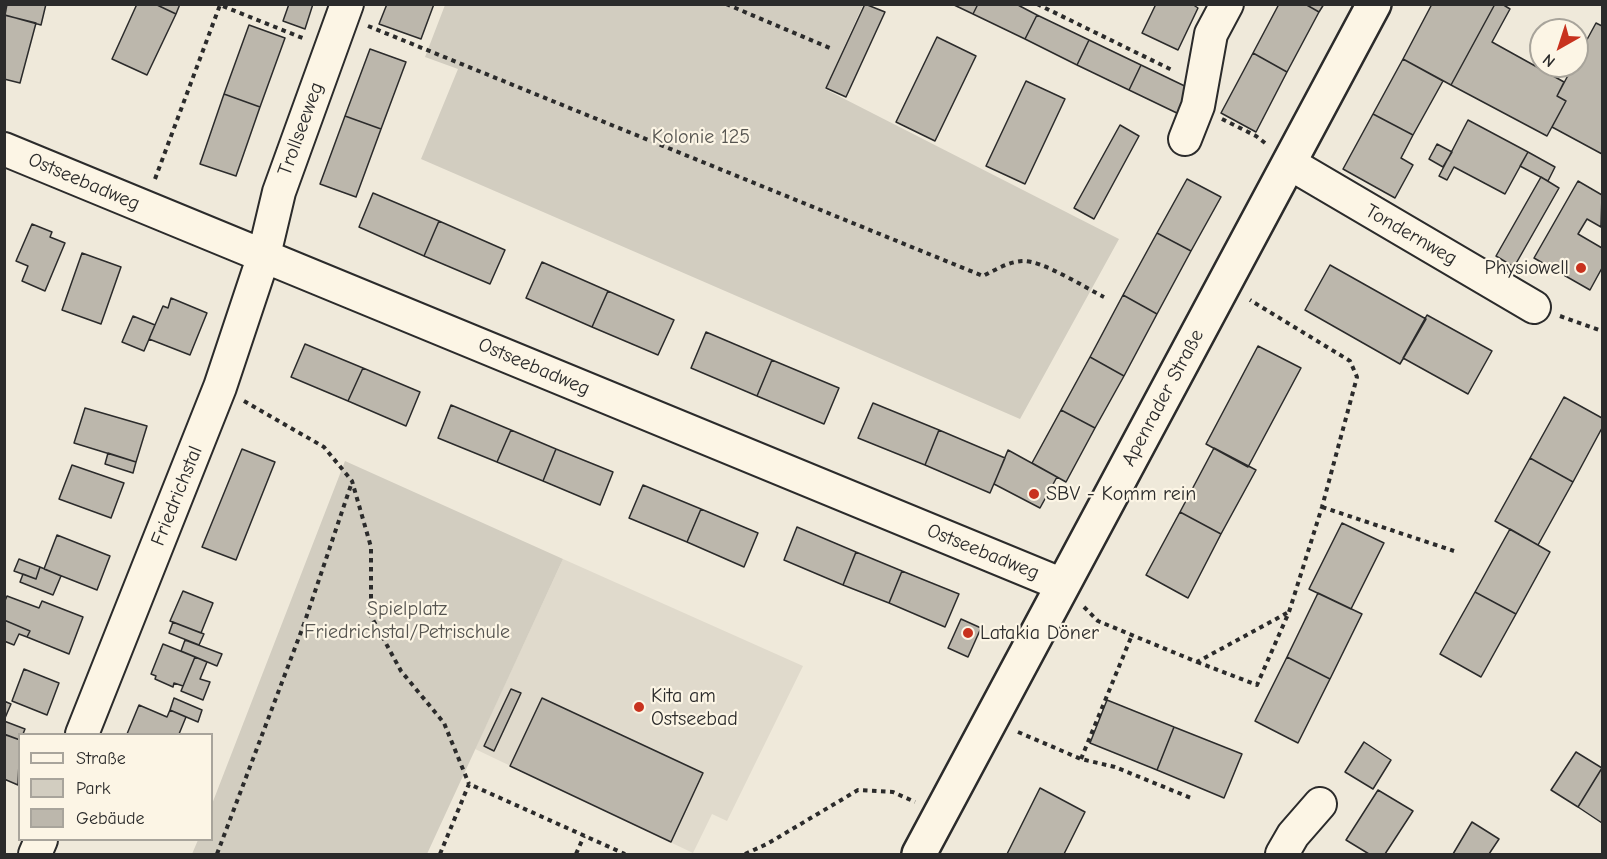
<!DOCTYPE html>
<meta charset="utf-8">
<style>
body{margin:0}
#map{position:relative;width:1607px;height:859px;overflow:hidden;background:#efe9da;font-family:"Comic Neue",sans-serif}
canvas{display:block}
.frame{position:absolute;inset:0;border:6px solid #2b2b2b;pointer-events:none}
.legend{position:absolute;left:18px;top:733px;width:195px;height:108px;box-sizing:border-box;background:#fcf5e5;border:2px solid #a8a49b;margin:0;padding:8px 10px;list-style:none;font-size:18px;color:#2b2b2b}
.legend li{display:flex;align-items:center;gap:12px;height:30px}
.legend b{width:30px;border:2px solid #a8a49b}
.north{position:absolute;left:1529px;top:18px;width:60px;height:60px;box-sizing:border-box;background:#fcf5e5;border:2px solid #a8a49b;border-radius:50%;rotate:219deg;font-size:16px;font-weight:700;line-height:24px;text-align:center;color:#2b2b2b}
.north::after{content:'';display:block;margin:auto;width:21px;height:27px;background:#c8321e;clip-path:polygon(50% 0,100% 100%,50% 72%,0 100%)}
</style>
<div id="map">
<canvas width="1607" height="859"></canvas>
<div class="frame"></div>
<ul class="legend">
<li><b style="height:8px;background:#fcf5e5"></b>Straße</li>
<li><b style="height:16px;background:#d2cdc0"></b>Park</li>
<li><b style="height:16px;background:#bcb7ac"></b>Gebäude</li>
</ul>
<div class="north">N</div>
</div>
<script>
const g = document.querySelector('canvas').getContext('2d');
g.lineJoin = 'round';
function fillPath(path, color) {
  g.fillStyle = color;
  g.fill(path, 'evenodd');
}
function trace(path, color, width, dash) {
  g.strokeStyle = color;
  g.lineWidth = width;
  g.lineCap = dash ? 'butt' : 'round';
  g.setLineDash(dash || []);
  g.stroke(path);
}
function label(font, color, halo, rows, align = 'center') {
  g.font = font + ' "Comic Neue",sans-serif';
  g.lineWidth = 4.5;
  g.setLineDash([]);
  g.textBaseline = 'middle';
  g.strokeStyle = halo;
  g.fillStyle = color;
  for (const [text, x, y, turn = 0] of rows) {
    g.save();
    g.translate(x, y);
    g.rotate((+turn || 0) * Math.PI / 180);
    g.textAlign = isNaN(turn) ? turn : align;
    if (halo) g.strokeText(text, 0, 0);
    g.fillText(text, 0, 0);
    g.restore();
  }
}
const built = new Path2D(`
 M 563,559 L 803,666 L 727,821 L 712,814 L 693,853 L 475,749 Z`);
const green = new Path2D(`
 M 445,5 L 863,5 L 825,89 L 1119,239 L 1020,419 L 421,159 L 458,69 L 425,57 Z
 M 345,461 L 563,559 L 427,854 L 192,854 L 198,840 L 212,840 L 212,804 Z`);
const building = new Path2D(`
 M 7,4 L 46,4 L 41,25 L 5,15 Z
 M 137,4 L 155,4 L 176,14 L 147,75 L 112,59 Z
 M 155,4 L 180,4 L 176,14 Z
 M 289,4 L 313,4 L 305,29 L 283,21 Z
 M 387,4 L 434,4 L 421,39 L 379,24 Z
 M 865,4 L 885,12 L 846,97 L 826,88 Z
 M 952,4 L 978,4 L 973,14 Z
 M 978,4 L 1016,4 L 1037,15 L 1025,39 L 973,14 Z
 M 1156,4 L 1192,4 L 1198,8 L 1178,50 L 1142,33 Z
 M 1279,4 L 1305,4 L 1319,12 L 1287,72 L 1253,53 Z
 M 1305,4 L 1324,4 L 1319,12 Z
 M 1432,4 L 1495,4 L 1451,85 L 1403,59 Z
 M 1495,4 L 1502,4 L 1510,9 L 1492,42 L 1564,82 L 1557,96 L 1566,101 L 1547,136 L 1451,85 Z
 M 4,15 L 36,23 L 20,83 L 4,79 Z
 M 1037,15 L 1089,40 L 1077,65 L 1025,39 Z
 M 1596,23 L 1602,26 L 1602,154 L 1552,127 L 1566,101 L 1557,96 L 1573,66 L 1577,66 L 1577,58 Z
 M 249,25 L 285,38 L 260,107 L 224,94 Z
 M 937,37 L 976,56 L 935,141 L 896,122 Z
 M 1089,40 L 1141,65 L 1129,90 L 1077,65 Z
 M 370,49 L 406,62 L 381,129 L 345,116 Z
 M 1253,53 L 1287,72 L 1256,132 L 1221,113 Z
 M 1403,59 L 1443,81 L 1413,135 L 1373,114 Z
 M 1141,65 L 1193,90 L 1181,115 L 1129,90 Z
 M 1026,81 L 1065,99 L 1025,184 L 986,166 Z
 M 224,94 L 260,107 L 236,176 L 200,164 Z
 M 1373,114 L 1413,135 L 1401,158 L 1413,165 L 1395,198 L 1343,169 Z
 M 345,116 L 381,129 L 356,197 L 320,184 Z
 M 1468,120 L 1528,152 L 1505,194 L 1454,167 L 1447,180 L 1439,176 Z
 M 1120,125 L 1139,136 L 1094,219 L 1074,208 Z
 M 1437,144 L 1452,152 L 1443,167 L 1429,159 Z
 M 1528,152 L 1555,167 L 1548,181 L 1520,166 Z
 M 1541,177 L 1559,188 L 1514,267 L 1496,256 Z
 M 1187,179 L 1221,197 L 1191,251 L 1157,233 Z
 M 1578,181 L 1602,195 L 1601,227 L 1587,219 L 1578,234 L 1602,248 L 1602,268 L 1590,290 L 1534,258 Z
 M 373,193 L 439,221 L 424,256 L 359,227 Z
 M 439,221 L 505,250 L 490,284 L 424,256 Z
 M 32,224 L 52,232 L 50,237 L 65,243 L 45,291 L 22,281 L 28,266 L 16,261 Z
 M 1157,233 L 1191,251 L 1157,314 L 1123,295 Z
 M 82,253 L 121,267 L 101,324 L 62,310 Z
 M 542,262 L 608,291 L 592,327 L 526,298 Z
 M 1330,265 L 1426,319 L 1400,364 L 1305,310 Z
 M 608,291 L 674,320 L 658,355 L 592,327 Z
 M 1123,295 L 1157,314 L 1124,376 L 1090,357 Z
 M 171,298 L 207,313 L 190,355 L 149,339 L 163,306 L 168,308 Z
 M 1427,315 L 1492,351 L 1468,394 L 1403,358 Z
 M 133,316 L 155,325 L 144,351 L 122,342 Z
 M 706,332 L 772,360 L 757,396 L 691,368 Z
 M 305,344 L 363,368 L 348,401 L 291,377 Z
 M 1258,346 L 1301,368 L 1248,467 L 1206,444 Z
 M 1090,357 L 1124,376 L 1095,428 L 1061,410 Z
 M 772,360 L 839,388 L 824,424 L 757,396 Z
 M 363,368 L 420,392 L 406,426 L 348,401 Z
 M 1564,397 L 1602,418 L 1602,428 L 1573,482 L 1530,458 Z
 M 873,403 L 939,430 L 925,465 L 858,438 Z
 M 451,405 L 511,430 L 497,462 L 438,438 Z
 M 85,408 L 147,426 L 136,462 L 74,443 Z
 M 1061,410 L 1095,428 L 1066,482 L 1032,463 Z
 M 511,430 L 556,449 L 543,481 L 497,462 Z
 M 939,430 L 1005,458 L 990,493 L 925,465 Z
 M 1214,448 L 1256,470 L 1221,534 L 1180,512 Z
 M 242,449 L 275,462 L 236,560 L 202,547 Z
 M 556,449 L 613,472 L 600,505 L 543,481 Z
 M 1008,450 L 1057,477 L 1040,508 L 994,484 Z
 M 108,453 L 136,462 L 133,473 L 105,464 Z
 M 1530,458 L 1573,482 L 1538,545 L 1495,521 Z
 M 72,465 L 124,483 L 111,518 L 59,499 Z
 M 643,485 L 701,509 L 687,542 L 629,518 Z
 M 701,509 L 758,533 L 744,567 L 687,542 Z
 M 1180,512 L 1221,534 L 1188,598 L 1146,575 Z
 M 1342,523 L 1384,543 L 1351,609 L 1309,589 Z
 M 797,527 L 856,552 L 843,585 L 784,560 Z
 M 1510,529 L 1550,552 L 1516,614 L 1475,592 Z
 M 57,535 L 110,556 L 97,590 L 44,569 Z
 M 856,552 L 902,571 L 889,603 L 843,585 Z
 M 19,559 L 40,567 L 36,579 L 14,571 Z
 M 40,567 L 61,576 L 53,595 L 20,582 L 23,574 L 36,579 Z
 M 902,571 L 959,594 L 945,627 L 889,603 Z
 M 183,591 L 213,603 L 201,633 L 170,621 Z
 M 1475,592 L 1516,614 L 1481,677 L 1440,654 Z
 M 1318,593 L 1362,614 L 1330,679 L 1287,657 Z
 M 7,596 L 39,608 L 42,601 L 83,617 L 69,654 L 27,637 L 30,631 L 4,620 L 4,603 Z
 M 961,619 L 981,628 L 968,657 L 948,648 Z
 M 4,620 L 30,631 L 27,637 L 19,634 L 14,645 L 4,641 Z
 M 173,622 L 204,634 L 199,645 L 169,633 Z
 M 185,640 L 222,654 L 217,666 L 181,651 Z
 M 163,644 L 195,657 L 183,686 L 174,683 L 173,687 L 155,679 L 156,676 L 151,674 Z
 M 195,657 L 207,662 L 200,679 L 210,682 L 203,700 L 181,691 Z
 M 1287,657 L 1330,679 L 1298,743 L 1255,721 Z
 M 24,669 L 59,683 L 47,715 L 12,701 Z
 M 511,689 L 521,693 L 494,751 L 484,746 Z
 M 174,698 L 202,710 L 198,722 L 170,710 Z
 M 542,698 L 703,773 L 671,842 L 510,766 Z
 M 1107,700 L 1174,727 L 1157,770 L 1090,743 Z
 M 4,701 L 11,704 L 5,718 L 4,717 Z
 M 139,705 L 167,717 L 170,710 L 186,717 L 179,734 L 127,734 Z
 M 4,721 L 25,729 L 23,734 L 20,734 L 20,740 L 4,734 Z
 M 1174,727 L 1242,754 L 1224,798 L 1157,770 Z
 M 6,735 L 20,740 L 18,785 L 4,779 L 4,739 Z
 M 1364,742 L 1391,760 L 1373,789 L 1345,772 Z
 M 1576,752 L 1602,768 L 1578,807 L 1551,790 Z
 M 1602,768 L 1602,823 L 1578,807 Z
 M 1040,788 L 1085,812 L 1064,854 L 1007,854 Z
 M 1378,790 L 1413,811 L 1385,854 L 1369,854 L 1346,840 Z
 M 1472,822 L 1499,839 L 1489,854 L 1453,854 Z`);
const path = new Path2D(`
 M 726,4 L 832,49
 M 906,4 L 906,6
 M 1037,4 L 1174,71
 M 368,26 L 983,276 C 995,270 1008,262 1022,261 C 1042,260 1084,287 1104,297
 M 1222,119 L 1256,136 L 1265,143
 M 155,179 L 220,5 L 305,39
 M 1560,316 L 1602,331
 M 244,401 L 324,447 L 352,481 L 371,547 L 371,616 L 401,671 L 444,723 L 469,784
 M 1322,507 L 1454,551
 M 1084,607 L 1098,621 L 1197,662 L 1287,613
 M 1197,662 L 1257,685 L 1289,612 L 1322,507 L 1357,377 L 1350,361 L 1250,300
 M 1018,732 L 1081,759 L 1115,767 L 1191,798
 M 1081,759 L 1132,635
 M 217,854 L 304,624 L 352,482
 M 440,854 L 469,784 L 625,854
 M 576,854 L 584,836
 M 745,854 L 767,844 L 858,790 L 893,792 L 915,802`);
const minor = new Path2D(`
 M 1185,139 L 1198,106 L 1211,34 L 1227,4
 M 4,149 L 1063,585
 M 1289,163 L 1534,307
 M 82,734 L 220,387 L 264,255 L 279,192 L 347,4
 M 35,854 L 41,840
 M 1282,854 L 1293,835 L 1320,804`);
const major = new Path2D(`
 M 919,854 L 1374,4`);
const markers = [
 [1581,268,6,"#c8321e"],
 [1034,494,6,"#c8321e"],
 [968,633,6,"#c8321e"],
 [639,707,6,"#c8321e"]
];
const streetNames = [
 ["Trollseeweg",301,129,-70],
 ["Ostseebadweg",84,182,23],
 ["Tondernweg",1411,235,30],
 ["Ostseebadweg",534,367,23],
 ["Apenrader Straße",1163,398,-62],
 ["Friedrichstal",177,496,-68],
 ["Ostseebadweg",983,552,22]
];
const parkNames = [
 ["Kolonie 125",701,137],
 ["Spielplatz",407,609],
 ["Friedrichstal/Petrischule",407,632]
];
const poiNames = [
 ["Physiowell",1569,268,"right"],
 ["SBV - Komm rein",1046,494],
 ["Latakia Döner",980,633],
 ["Kita am",651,696],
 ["Ostseebad",651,719]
];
fillPath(built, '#e0dacc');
fillPath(green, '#d2cdc0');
fillPath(building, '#bcb7ac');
trace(building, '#2b2b2b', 1.5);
trace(minor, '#2b2b2b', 36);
trace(major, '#2b2b2b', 38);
trace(path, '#2b2b2b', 4, [4.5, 4.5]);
trace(minor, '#fcf5e5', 32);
trace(major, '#fcf5e5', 33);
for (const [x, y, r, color] of markers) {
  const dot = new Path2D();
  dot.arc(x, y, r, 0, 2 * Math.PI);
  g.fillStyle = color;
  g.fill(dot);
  trace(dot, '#fcf5e5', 2);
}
label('20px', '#2b2b2b', '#fcf5e5', streetNames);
label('20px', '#555450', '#fcf5e5', parkNames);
label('20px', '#2b2b2b', '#fcf5e5', poiNames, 'left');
</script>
